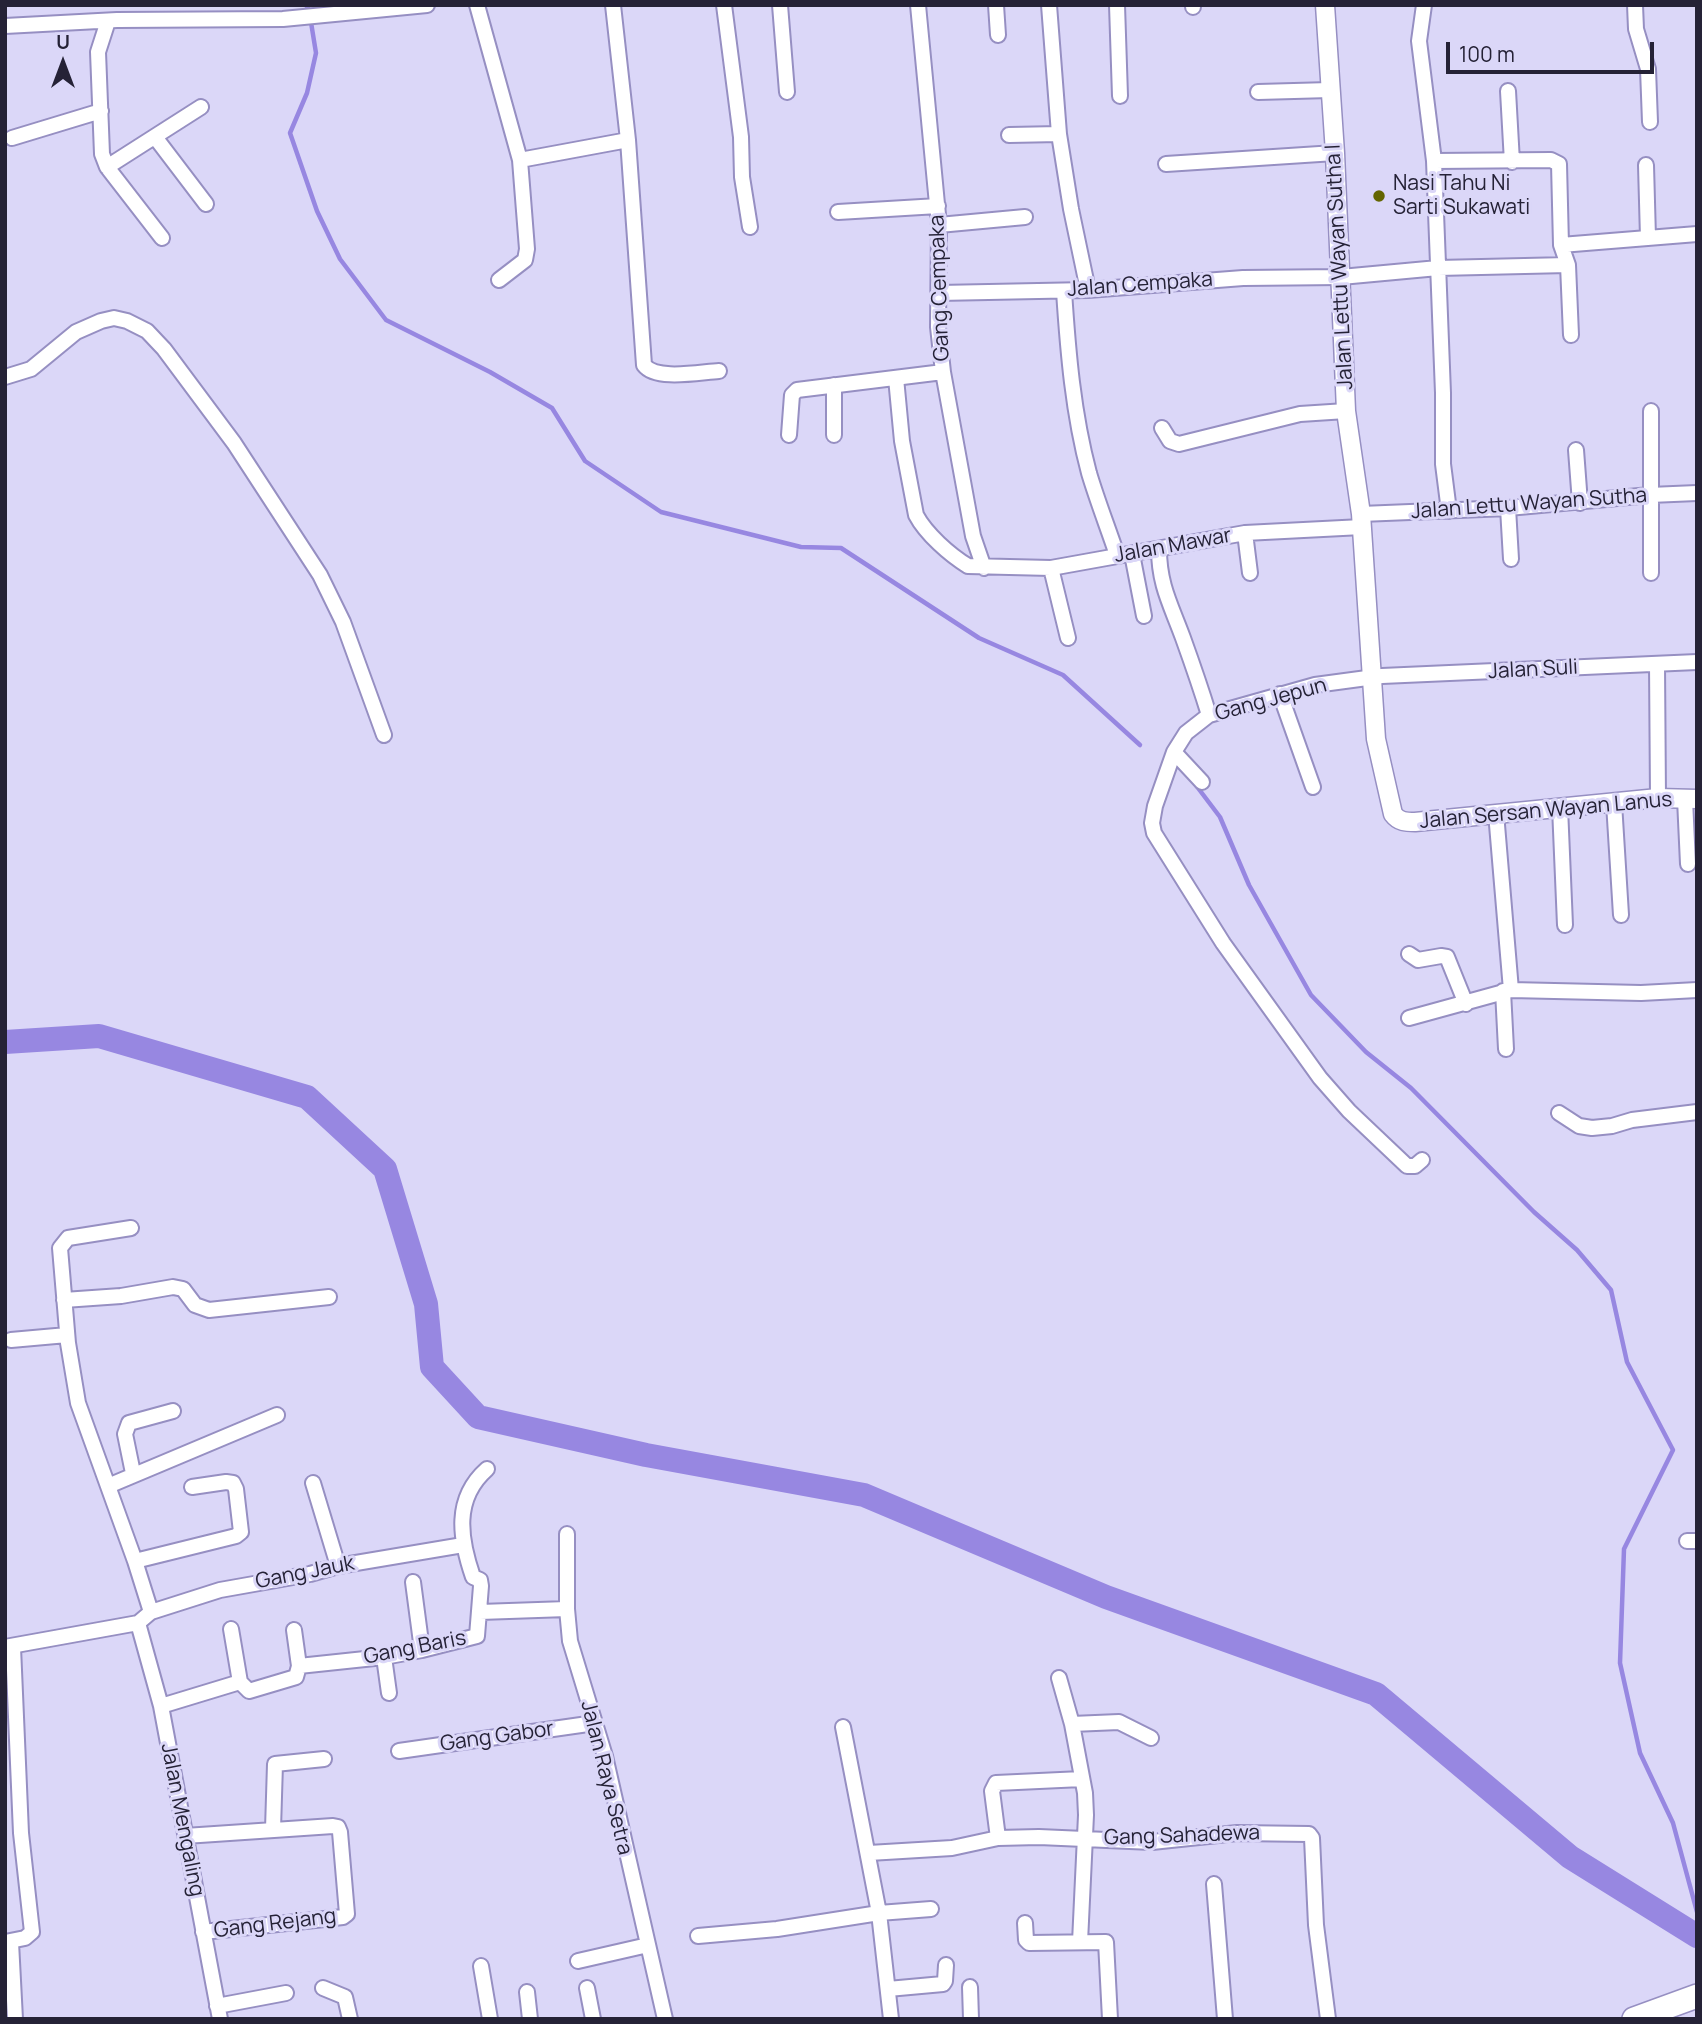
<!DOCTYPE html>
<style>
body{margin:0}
#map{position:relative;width:1702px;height:2024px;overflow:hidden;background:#dbd7f8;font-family:Manrope,sans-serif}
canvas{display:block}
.frame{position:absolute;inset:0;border:7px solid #252236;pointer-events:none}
.north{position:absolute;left:28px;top:28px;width:70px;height:70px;-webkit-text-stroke:5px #dbd7f8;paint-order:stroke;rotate:0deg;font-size:19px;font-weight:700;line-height:28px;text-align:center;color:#252236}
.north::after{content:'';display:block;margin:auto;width:24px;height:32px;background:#252236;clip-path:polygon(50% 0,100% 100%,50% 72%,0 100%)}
.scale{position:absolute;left:1446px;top:42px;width:208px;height:32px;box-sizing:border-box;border:4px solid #252236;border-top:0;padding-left:9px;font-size:21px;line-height:24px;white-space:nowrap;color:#252236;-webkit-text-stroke:5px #dbd7f8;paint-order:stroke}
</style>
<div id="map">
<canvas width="1702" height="2024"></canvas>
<div class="frame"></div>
<div class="north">U</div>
<div class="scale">100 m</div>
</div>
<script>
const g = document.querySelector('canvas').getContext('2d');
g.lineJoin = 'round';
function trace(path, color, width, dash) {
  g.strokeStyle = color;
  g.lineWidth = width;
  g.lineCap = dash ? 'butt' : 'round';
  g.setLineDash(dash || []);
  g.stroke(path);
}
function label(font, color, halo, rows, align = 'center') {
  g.font = font + ' Manrope,sans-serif';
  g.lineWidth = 6;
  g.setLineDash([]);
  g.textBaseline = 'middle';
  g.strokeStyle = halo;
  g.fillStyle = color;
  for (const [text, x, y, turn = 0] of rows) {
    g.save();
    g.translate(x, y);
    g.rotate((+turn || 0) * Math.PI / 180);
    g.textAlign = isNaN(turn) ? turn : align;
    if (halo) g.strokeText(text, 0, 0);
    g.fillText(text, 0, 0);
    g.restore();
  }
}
const stream = new Path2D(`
 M 306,5 L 309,10 L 316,53 L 307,93 L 290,133 L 317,211 L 340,259 L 386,320 L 490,372 L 552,408 L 585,461 L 661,512 L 801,547 L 841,548 L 979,638 L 1063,675 L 1140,745
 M 1195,784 L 1220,817 L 1249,885 L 1311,995 L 1366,1052 L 1411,1088 L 1534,1212 L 1577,1250 L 1611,1290 L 1627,1362 L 1673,1450 L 1624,1549 L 1620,1663 L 1640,1753 L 1673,1823 L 1697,1912`);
const river = new Path2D(`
 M 5,1042 L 99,1036 L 307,1097 L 385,1169 L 426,1304 L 432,1367 L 478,1417 L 646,1455 L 864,1495 L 1106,1597 L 1376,1694 L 1570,1857 L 1697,1936`);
const minor = new Path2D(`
 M 477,5 L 520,160 L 527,249 L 525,260 L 499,280
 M 613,5 L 628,140 L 644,365 C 656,381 700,372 719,371
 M 724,5 L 741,137 L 742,177 L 750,227
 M 780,5 L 787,92
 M 918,5 L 939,225 L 938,327 L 943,372 L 973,536 L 984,568
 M 996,5 L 998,35
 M 1049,5 L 1059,134 L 1071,209 L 1088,290
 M 1117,5 L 1120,96
 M 1193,5 L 1193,7
 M 1424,5 L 1419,41 L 1434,161 L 1443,393 L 1443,464 L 1449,511
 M 1635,5 L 1636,29 L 1648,69 L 1650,122
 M 108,21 L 98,52 L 102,154 L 107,167 L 201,107
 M 5,26 L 117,20 L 283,19 L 427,5
 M 1508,91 L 1512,162
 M 1258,92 L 1330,90
 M 1009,135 L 1059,134
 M 155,137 L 206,204
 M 12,138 L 101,111
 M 520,160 L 628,140
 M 1434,161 L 1551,160 L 1559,164 L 1561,245 L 1568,265 L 1571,335
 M 1166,164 L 1335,153
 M 1646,165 L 1648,238
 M 107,167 L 162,238
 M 838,212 L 938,206
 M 939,225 L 1025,217
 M 1561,245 L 1697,234
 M 1064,291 C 1068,352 1073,413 1089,473 C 1097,500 1108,528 1117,555
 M 939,293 L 1088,290 L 1243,278 L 1341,277 L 1438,268 L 1568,265
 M 5,377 L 31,369 L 76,332 L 101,321 L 114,318 L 127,321 L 147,331 L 164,349 L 234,443 L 320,575 L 343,622 L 384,735
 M 896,378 L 902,441 L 916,515 C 926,534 950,555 968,566 L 1051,568 L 1245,533 L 1362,527
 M 834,385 L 834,435
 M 1162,428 L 1170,441 L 1179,444 L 1300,414 L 1346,411
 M 789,435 L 792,395 L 797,390 L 943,372
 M 1576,450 L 1580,503
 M 1508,508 L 1511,559
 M 1361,514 L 1508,508 L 1650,495 L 1697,493
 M 1245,533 L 1250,573
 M 1159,549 C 1159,585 1171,605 1183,638 C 1192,663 1201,689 1209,715
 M 1132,554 L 1144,616
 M 1051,568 L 1068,638
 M 1651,573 L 1651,411
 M 1657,664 L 1658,798
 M 1280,694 L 1313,787
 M 1174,752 L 1202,782
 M 1685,799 L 1688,864
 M 1614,803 L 1621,915
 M 1560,807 L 1565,925
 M 1496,813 L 1511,990
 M 1409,954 L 1418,960 L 1441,956 L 1447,957 L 1466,1004
 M 1503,991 L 1506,1049
 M 1409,1018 L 1511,990 L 1641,993 L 1697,990
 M 1559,1113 L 1579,1126 L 1592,1128 L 1612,1126 L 1632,1120 L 1697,1112
 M 1422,1160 L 1415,1166 L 1407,1166 L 1349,1111 L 1320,1078 L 1223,943 L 1154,833 L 1152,823 L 1155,806 L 1174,752 L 1186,733 L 1209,715 L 1315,685 L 1382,676 L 1697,662
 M 131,1228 L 68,1238 L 60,1248 L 68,1343 L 78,1403 L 135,1561 L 151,1612 L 138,1623
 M 64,1300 L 121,1296 L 173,1287 L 183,1289 L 195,1305 L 209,1310 L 329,1297
 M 11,1340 L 67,1335
 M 133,1473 L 125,1434 L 129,1423 L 173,1411
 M 313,1483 L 338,1566
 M 108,1486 L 277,1415
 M 567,1534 L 567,1609 L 570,1641 L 605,1756 L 665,2019
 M 1687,1541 L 1697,1541
 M 135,1561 L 236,1536 L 241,1532 L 236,1489 L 233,1483 L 226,1482 L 192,1487
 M 413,1582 L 422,1650
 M 151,1612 L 220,1590 L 310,1574 L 338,1566 L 463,1545
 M 480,1612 L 567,1609
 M 138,1623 L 161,1706 L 220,2019
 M 231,1629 L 240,1682 L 249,1691 L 296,1677 L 299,1666 L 294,1630
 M 5,1647 L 138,1623
 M 384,1657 L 389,1693
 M 299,1666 L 384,1657 L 422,1650 L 477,1636 L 481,1586 L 480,1580 L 473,1577 C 460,1539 453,1499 487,1469
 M 1059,1678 L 1072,1724 L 1085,1793 L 1086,1815 L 1080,1942
 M 161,1706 L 240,1682
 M 1072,1724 L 1119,1722 L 1151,1738
 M 843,1727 L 879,1913 L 891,2019
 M 399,1751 L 595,1723
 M 273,1829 L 275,1764 L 324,1759
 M 185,1836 L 333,1826 L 338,1827 L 340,1832 L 347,1914 L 343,1917 L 203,1932
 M 998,1838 L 992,1791 L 996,1783 L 1082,1779
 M 869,1853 L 952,1848 L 998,1838 L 1039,1837 L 1152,1842 L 1237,1833 L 1309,1834 L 1312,1838 L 1316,1925 L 1328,2019
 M 1214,1884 L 1225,2019
 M 1025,1923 L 1026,1940 L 1029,1943 L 1106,1942 L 1110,2019
 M 698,1936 L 777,1929 L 879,1913 L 931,1909
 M 5,1942 L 25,1938 L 32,1932 L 21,1833 L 13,1647
 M 11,1942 L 15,2019
 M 578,1961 L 648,1945
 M 481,1966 L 490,2019
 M 970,1987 L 971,2019
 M 323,1988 L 345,1997 L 350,2019
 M 587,1988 L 593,2019
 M 888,1989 L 943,1984 L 945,1981 L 946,1965
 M 527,1992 L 530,2019
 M 217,2006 L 286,1993`);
const tertiary = new Path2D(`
 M 1325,5 L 1335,153 L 1346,411 L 1361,514 L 1376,739 L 1393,814 C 1399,822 1406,822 1415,822 L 1658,798 L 1697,799`);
const trunk = new Path2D(`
 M 1634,2019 L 1697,1996`);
const markers = [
 [1379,196,7,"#646500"]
];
const poiNames = [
 ["Nasi Tahu Ni",1393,184],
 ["Sarti Sukawati",1393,208]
];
const streetNames = [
 ["Jalan Lettu Wayan Sutha I",1340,267,-93],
 ["Jalan Cempaka",1140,285,-4],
 ["Gang Cempaka",940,288,-92],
 ["Jalan Lettu Wayan Sutha",1529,504,-4],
 ["Jalan Mawar",1173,546,-10],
 ["Jalan Suli",1533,670,-3],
 ["Gang Jepun",1271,700,-15],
 ["Jalan Sersan Wayan Lanus",1546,811,-5],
 ["Gang Jauk",305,1573,-11],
 ["Gang Baris",415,1648,-11],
 ["Gang Gabor",497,1737,-8],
 ["Jalan Raya Setra",606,1778,76],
 ["Jalan Mengaling",182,1820,79],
 ["Gang Sahadewa",1182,1836,-2],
 ["Gang Rejang",275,1924,-7]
];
trace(stream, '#9787e1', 4.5);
trace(river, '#9787e1', 24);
trace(minor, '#968fc2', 18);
trace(tertiary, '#968fc2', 21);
trace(trunk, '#968fc2', 26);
trace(minor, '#fff', 14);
trace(tertiary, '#fff', 18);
trace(trunk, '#fff', 23);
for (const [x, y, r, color] of markers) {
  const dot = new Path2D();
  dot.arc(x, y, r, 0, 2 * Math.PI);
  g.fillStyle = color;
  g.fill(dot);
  trace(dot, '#dbd7f8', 2.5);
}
label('21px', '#252236', '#dbd7f8', poiNames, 'left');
label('21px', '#252236', '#dbd7f8', streetNames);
</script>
